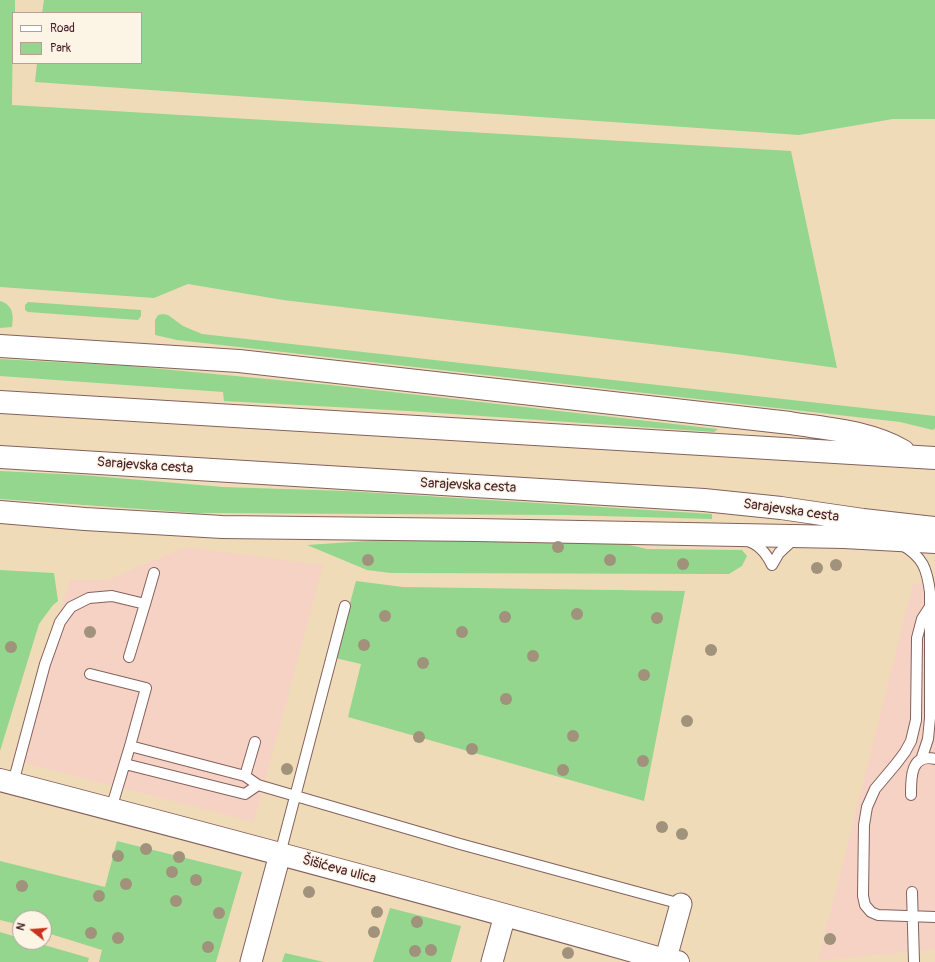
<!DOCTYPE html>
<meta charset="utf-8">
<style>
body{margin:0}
#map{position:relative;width:935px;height:962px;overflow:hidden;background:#f0dbb9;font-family:Pangolin,sans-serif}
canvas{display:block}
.legend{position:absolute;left:12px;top:12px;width:130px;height:52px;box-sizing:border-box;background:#fcf5e5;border:1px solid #b59f9b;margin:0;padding:5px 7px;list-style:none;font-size:12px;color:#4a1f2b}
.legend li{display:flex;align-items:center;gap:8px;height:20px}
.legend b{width:20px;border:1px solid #b59f9b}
.north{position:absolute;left:12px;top:910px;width:40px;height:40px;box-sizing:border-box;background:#fcf5e5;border:1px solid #b59f9b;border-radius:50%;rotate:287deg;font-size:11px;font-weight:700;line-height:16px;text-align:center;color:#4a1f2b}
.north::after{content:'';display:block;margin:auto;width:14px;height:18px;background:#c8321e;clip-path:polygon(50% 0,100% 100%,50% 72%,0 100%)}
</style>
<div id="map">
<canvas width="935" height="962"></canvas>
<ul class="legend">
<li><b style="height:5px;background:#fff"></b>Road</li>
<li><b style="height:11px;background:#94d68e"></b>Park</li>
</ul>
<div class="north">N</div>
</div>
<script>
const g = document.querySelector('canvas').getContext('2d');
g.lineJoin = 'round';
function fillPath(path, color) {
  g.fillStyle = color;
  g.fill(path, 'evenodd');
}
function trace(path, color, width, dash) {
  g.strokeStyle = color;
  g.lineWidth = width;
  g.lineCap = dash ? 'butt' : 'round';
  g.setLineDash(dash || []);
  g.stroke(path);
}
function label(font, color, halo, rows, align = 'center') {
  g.font = font + ' Pangolin,sans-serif';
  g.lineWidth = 3;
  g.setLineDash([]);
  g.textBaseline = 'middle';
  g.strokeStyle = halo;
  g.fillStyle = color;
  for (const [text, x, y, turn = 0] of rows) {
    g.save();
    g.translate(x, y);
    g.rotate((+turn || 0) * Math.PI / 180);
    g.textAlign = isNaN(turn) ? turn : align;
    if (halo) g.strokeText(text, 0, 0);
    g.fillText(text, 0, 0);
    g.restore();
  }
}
const built = new Path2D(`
 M 185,547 L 323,565 L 254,822 L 12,760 L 70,580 L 107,580 Z
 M 913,584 L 935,584 L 935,949 L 818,961 Z`);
const green = new Path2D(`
 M 0,0 L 15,0 L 15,13 L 13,13 L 12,105 L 791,151 L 837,368 L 735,354 L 283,300 L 188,284 L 154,298 L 0,287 Z
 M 44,0 L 935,0 L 935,119 L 893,119 L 799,135 L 35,82 L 37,63 L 141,63 L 141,13 L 42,13 Z
 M 0,301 C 13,305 14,315 12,327 L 0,328 Z
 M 28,302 L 141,310 L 141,316 L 138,320 L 28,312 L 25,310 L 25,305 Z
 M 163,314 L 168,315 L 183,326 L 202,334 L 935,416 L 935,428 L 933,430 L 900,422 L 177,340 L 155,335 L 155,320 L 158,315 Z
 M 0,359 L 130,366 L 331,385 L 718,429 L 714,432 L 409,411 L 224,401 L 223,392 L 0,376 Z
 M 0,471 L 82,475 L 223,487 L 347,491 L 712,514 L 712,519 L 564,515 L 196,513 L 0,499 Z
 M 381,540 L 617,542 L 647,549 L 742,550 L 747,556 L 742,566 L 729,574 L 391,573 L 367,570 L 307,545 Z
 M 0,570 L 54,573 L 58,601 L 53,605 L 39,624 L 0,751 Z
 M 356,581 L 403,587 L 685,591 L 644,801 L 348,717 L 361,664 L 335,658 Z
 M 117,841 L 242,872 L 216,962 L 99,962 L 102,950 L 44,932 L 44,918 L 20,918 L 20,925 L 0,920 L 0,861 L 105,887 Z
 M 390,908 L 461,926 L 451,962 L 373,962 Z
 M 0,932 L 20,938 L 20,942 L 34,942 L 89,958 L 88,962 L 0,962 Z
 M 285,953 L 324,962 L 282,962 Z`);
const lane = new Path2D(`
 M 745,540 C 759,544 766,553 772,565
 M 902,545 C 923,557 927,569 930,592 L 930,718 L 928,739 L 921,760
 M 772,565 L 779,553 L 795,538
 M 931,605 L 922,619 L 917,638 L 916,720 L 911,741 L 905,752 L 896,764 L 875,789 L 867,807 L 864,825 L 863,896 L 865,905 L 871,912 L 878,915 L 935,917
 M 129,657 L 145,604
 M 90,674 L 146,688 L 130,746
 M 125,764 L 245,794 L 258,785
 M 245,776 L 255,742
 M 13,783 L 45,664 L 60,622 L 71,607 L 89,598 L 112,596 L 145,604 L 154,573
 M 911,795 C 911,779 910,753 935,759
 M 111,809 L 130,746 L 245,776 L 258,785 L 460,844 L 681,904
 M 280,854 L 345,606
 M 912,892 L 914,962`);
const street = new Path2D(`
 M 251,962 L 280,854
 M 492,962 L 505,915
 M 665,962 L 681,904`);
const secondary = new Path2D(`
 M 0,346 L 239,361 L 790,423 C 827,429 869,431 903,451
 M 0,402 L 935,458
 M 0,457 L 704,500 L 781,508 L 863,520 L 935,528
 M 0,512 L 85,519 L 222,527 L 476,530 L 844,537 L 935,542
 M 0,780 C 222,838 444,897 665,960 L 678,962`);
const trees = [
 [558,547],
 [368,560],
 [610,560],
 [683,564],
 [836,565],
 [817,568],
 [577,614],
 [385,616],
 [505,617],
 [657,618],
 [90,632],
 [462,632],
 [364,645],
 [11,647],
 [711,650],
 [533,656],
 [423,663],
 [644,675],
 [506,699],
 [687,721],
 [573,736],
 [419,737],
 [472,749],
 [643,761],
 [287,769],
 [563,770],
 [662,827],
 [682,834],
 [146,849],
 [118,856],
 [179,857],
 [172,872],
 [196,880],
 [126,884],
 [22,886],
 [309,892],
 [99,896],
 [176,901],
 [377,912],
 [219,913],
 [417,922],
 [374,932],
 [91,933],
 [118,938],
 [830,939],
 [208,947],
 [431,950],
 [415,951],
 [568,953]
];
const streetNames = [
 ["Sarajevska cesta",145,466,4],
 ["Sarajevska cesta",468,486,3],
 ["Sarajevska cesta",791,511,8],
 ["Šišićeva ulica",339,870,15]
];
fillPath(built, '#f6d2c4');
fillPath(green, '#94d68e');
trace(lane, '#84615d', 12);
trace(street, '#84615d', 23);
trace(secondary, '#84615d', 24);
trace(lane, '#fff', 10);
trace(street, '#fff', 21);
trace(secondary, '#fff', 22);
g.fillStyle = '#a1927b';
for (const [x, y] of trees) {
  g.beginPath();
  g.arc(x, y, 6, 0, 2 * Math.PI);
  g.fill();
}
label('14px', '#4a1f2b', '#fcf5e5', streetNames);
</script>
